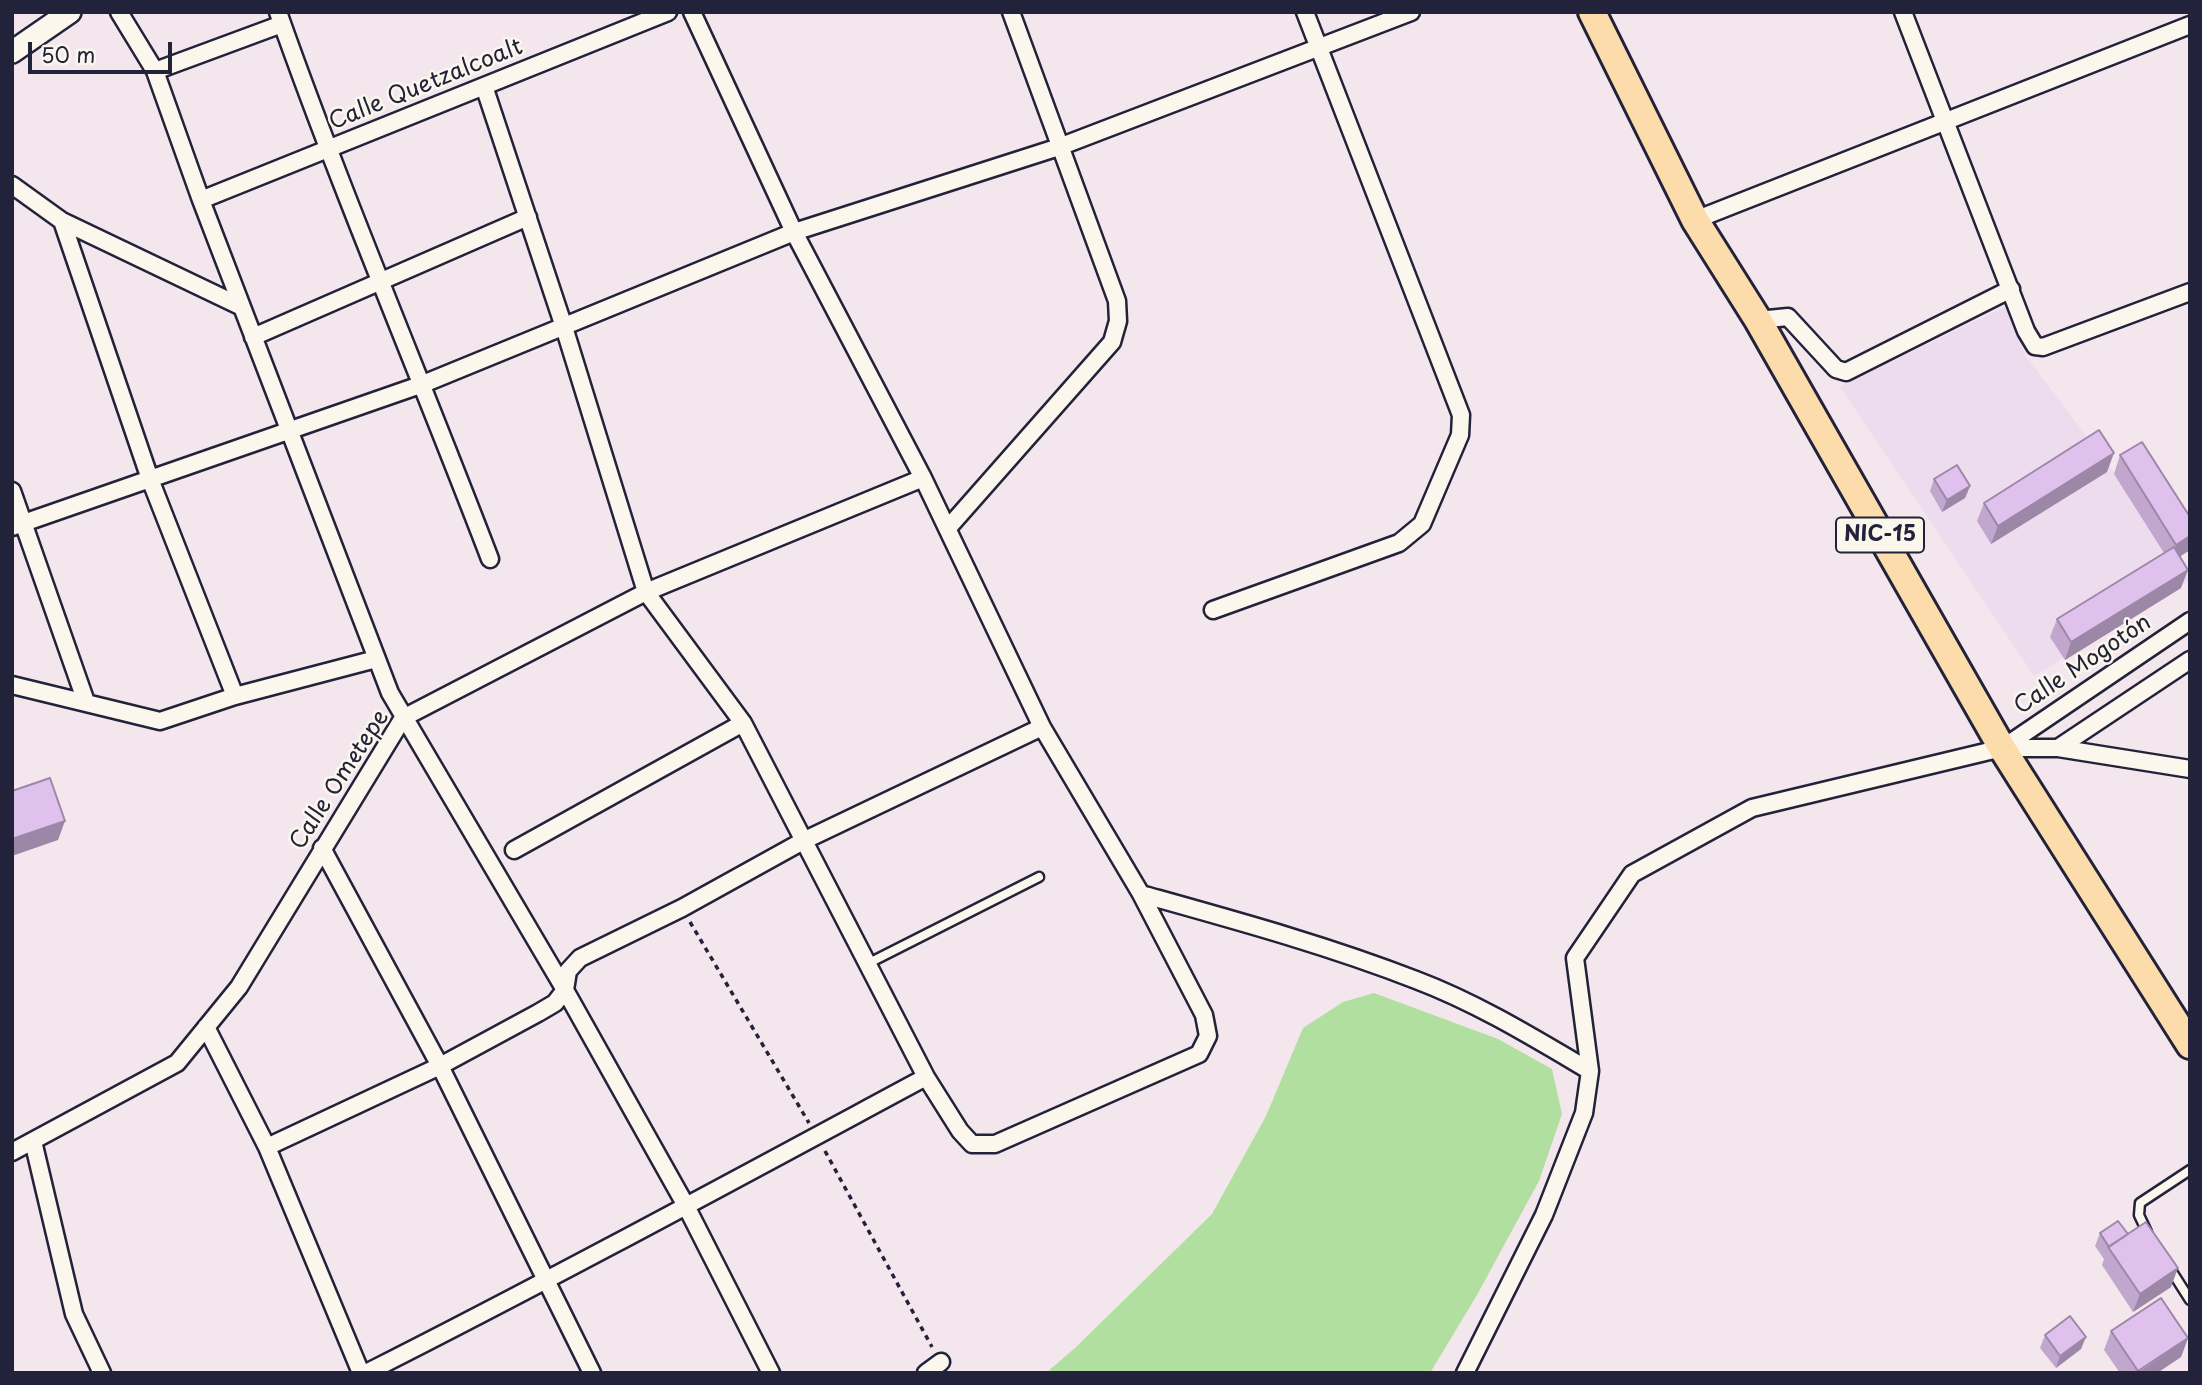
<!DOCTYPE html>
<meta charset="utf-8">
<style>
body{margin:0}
#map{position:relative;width:2202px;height:1385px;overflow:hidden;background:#f3e7ed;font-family:"Playpen Sans",sans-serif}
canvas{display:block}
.frame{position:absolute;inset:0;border:14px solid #22223b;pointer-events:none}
.scale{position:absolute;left:28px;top:42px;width:144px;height:32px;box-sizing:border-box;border:4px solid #22223b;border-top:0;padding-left:9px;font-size:21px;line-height:24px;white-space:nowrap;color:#22223b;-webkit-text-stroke:5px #fbf7ec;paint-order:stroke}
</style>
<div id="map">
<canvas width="2202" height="1385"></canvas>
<div class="frame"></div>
<div class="scale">50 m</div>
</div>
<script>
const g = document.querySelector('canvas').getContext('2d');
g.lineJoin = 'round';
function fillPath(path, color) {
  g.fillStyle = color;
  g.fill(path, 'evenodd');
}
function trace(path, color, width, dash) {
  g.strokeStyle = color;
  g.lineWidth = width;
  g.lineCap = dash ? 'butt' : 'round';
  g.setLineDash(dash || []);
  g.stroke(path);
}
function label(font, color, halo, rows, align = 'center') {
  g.font = font + ' "Playpen Sans",sans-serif';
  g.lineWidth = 5;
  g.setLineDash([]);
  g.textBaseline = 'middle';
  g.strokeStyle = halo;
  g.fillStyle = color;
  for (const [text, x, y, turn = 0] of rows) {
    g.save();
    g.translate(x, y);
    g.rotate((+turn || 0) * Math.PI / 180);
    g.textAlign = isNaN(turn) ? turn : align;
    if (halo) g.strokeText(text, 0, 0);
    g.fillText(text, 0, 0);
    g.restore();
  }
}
const built = new Path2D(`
 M 2008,305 L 2025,355 L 2190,572 L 2190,580 L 2034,676 L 1840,387 Z`);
const green = new Path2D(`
 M 1374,993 L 1498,1039 L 1552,1069 L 1562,1114 L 1539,1181 L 1477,1295 L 1430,1373 L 1046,1373 L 1075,1348 L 1212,1214 L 1266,1116 L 1303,1028 L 1343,1002 Z`);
const path = new Path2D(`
 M 690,922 L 809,1123
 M 825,1151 L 932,1347`);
const service = new Path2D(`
 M 867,964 L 1039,877
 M 2147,1232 L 2139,1215 L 2140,1203 L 2190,1170
 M 2169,1267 L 2190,1300`);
const minor = new Path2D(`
 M 119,12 L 155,71 L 201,200 L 390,693 L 565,990 L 685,1204 L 771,1373
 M 278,12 C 343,196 420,376 490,559
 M 1903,12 L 2026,331 L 2035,346 L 2043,347 L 2190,292
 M 155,71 L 282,24
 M 484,86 L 564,327 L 646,592 L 743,723 L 926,1077 L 960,1131 L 972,1144 L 995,1144 L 1199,1054 L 1208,1036 L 1204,1015 L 1141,894 L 1042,727 L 923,478 L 794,232 L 692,12
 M 12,185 L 62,221 L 242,307
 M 201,200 L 668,12
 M 1695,220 L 2190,25
 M 62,221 L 150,479 L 235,696
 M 1758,320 L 1788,317 L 1836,369 L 1846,372 L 2011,289
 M 253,337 L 528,217
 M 12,491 L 86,702
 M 12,527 L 423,384 L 794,232 L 1059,147 L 1411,12
 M 948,528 L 1112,342 L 1118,321 L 1117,301 L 1011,12
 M 1213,610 L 1399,543 L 1422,524 L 1460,435 L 1461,415 L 1305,12
 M 12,685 L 160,721 L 235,696 L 376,659
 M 2004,747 L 2190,621
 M 2058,748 L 2190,660
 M 322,848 L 440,1066 L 592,1373
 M 514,850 L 743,723
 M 1141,894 C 1234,920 1326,945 1416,980 C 1477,1003 1534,1038 1590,1071
 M 206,1027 L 267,1147 L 361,1373
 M 33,1141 L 74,1314 L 102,1373
 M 267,1147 L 440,1066 L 538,1013 L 555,1003 L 565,990 L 568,971 L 580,958 L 682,908 L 803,841 L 1042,727
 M 12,1152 L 177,1063 L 239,987 L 403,718 L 646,592 L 923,478
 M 366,1373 C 554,1278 740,1177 926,1077
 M 926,1373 L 941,1362
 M 1465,1373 L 1544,1215 L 1584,1113 L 1590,1071 L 1575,958 L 1632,874 L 1752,808 L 2002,748 L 2058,748 L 2190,769`);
const secondary = new Path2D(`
 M 12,52 L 70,12`);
const trunk = new Path2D(`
 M 1592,12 L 1695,220 L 1758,320 L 2002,748 L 2190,1045`);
const wall = new Path2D(`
 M 2120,455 L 2190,517 L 2190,550 L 2180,556 L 2181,588 L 2065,660 L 2050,637 L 2057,619 L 2164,553 L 2114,474 Z
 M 2107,472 L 1991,544 L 1977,521 L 1984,503 Z
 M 1934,479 L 1970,486 L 1965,498 L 1942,512 L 1930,491 Z
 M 2100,1233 L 2128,1234 L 2171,1287 L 2133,1312 L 2102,1265 L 2104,1259 L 2095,1246 Z
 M 2111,1331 L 2188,1338 L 2181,1357 L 2157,1373 L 2120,1373 L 2104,1350 Z
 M 2045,1335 L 2081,1349 L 2056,1368 L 2040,1348 Z`);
const shadedWall = new Path2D(`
 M 2114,453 L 2107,472 L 1991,544 L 1998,526 Z
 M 1970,486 L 1965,498 L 1942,512 L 1947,500 Z
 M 2190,536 L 2190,550 L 2170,563 L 2176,545 Z
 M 2188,570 L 2181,588 L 2065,660 L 2071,642 Z
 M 65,821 L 58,840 L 12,856 L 12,839 Z
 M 2178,1268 L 2171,1287 L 2133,1312 L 2140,1294 Z
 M 2086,1337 L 2081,1349 L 2056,1368 L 2060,1356 Z
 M 2188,1338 L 2181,1357 L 2157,1373 L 2138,1373 Z`);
const building = new Path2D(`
 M 2099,430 L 2114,453 L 1998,526 L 1984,503 Z
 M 2142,442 L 2190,517 L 2190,536 L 2176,545 L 2120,455 Z
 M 1957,465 L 1970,486 L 1947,500 L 1934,479 Z
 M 2174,547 L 2188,570 L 2071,642 L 2057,619 Z
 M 50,778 L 65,821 L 12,839 L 12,791 Z
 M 2118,1221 L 2128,1234 L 2109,1247 L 2100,1233 Z
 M 2146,1222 L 2178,1268 L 2140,1294 L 2108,1247 Z
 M 2161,1298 L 2188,1338 L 2138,1371 L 2111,1331 Z
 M 2070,1316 L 2086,1337 L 2060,1356 L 2045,1335 Z`);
const shields = [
 [1880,535,88]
];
const shieldNames = [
 ["NIC-15",1880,535]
];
const streetNames = [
 ["Calle Quetzalcoalt",426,85,-22],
 ["Calle Mogotón",2083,665,-34],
 ["Calle Ometepe",340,780,-57]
];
fillPath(built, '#eddced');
fillPath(green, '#b0df9f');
trace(service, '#22223b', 13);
trace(minor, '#22223b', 21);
trace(secondary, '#22223b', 26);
trace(trunk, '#22223b', 32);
trace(path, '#22223b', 3.5, [5, 5]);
trace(service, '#fbf7ec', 8);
trace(minor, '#fbf7ec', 16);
trace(secondary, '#fbf7ec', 21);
trace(trunk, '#fddcac', 26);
fillPath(wall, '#c1a6cd');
fillPath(shadedWall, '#9d87a7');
fillPath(building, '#e0c1ee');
trace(building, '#9d87a7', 2);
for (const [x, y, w] of shields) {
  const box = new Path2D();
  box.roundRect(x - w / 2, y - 17.5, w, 35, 5);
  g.fillStyle = '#fbf7ec';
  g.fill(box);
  trace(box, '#22223b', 2);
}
label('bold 21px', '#22223b', null, shieldNames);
label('23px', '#22223b', '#fbf7ec', streetNames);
</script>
